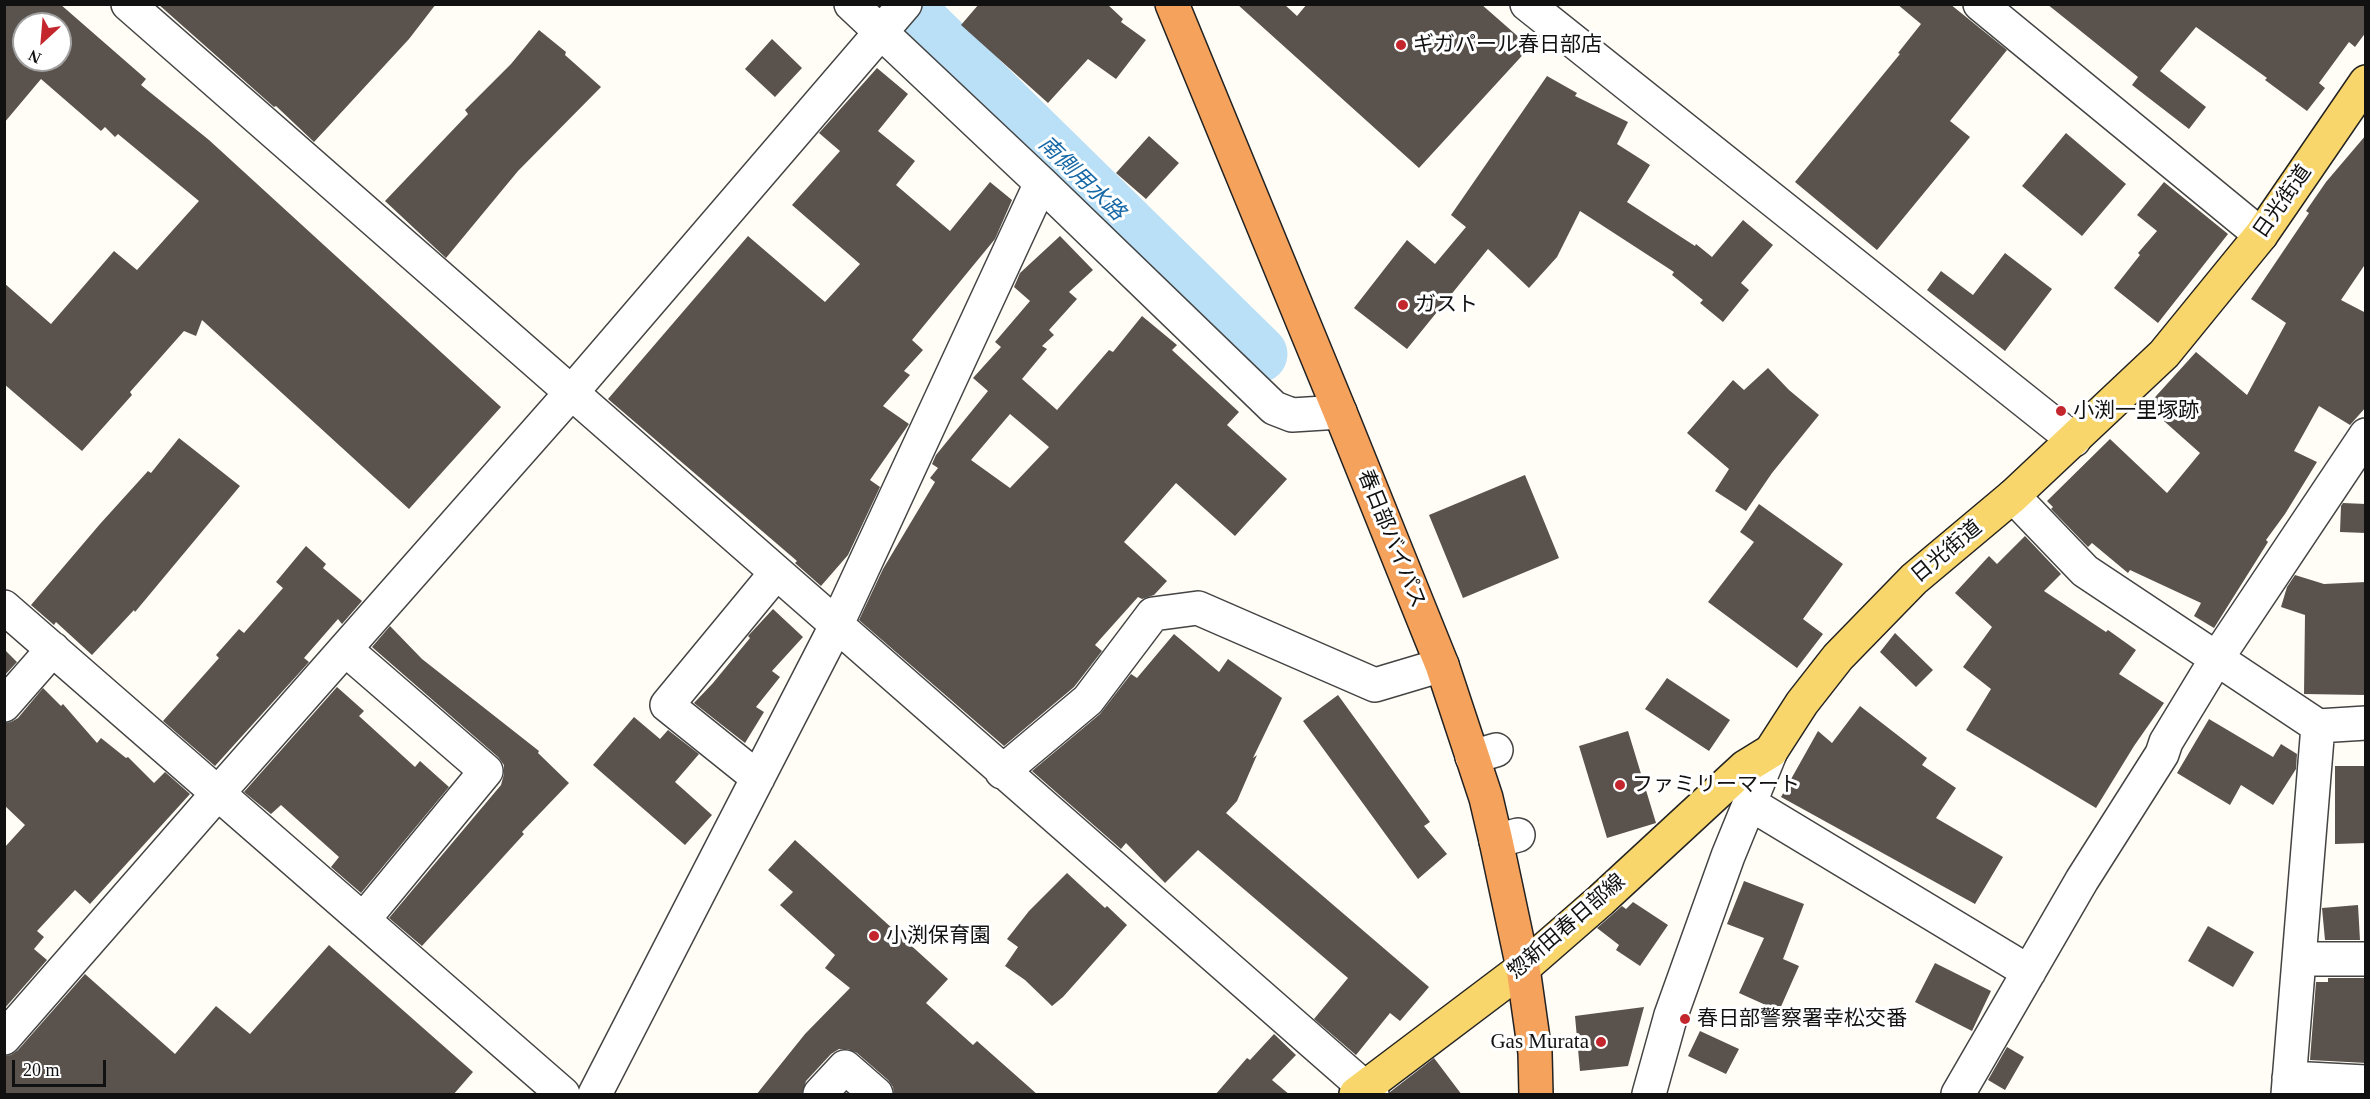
<!DOCTYPE html>
<meta charset="utf-8">
<style>
body{margin:0}
#map{position:relative;width:2370px;height:1099px;overflow:hidden;background:#fffdf5;font-family:"Times New Roman",serif}
canvas{display:block}
.frame{position:absolute;inset:0;border:6px solid #111;pointer-events:none}
.north{position:absolute;left:12px;top:12px;width:60px;height:60px;box-sizing:border-box;background:#fff;border:2px solid #a0a0a0;border-radius:50%;rotate:206deg;font-size:16px;font-weight:700;line-height:24px;text-align:center;color:#111}
.north::after{content:'';display:block;margin:auto;width:21px;height:27px;background:#c4262e;clip-path:polygon(50% 0,100% 100%,50% 72%,0 100%)}
.scale{position:absolute;left:12px;top:1060px;width:94px;height:27px;box-sizing:border-box;border:3px solid #111;border-top:0;padding-left:8px;font-size:18px;line-height:21px;white-space:nowrap;color:#111;-webkit-text-stroke:4px #fff;paint-order:stroke}
</style>
<div id="map">
<canvas width="2370" height="1099"></canvas>
<div class="frame"></div>
<div class="north">N</div>
<div class="scale">20 m</div>
</div>
<script>
const g = document.querySelector('canvas').getContext('2d');
g.lineJoin = 'round';
function trace(path, color, width, dash) {
  g.strokeStyle = color;
  g.lineWidth = width;
  g.lineCap = dash ? 'butt' : 'round';
  g.setLineDash(dash || []);
  g.stroke(path);
}
function fillPath(path, color) {
  g.fillStyle = color;
  g.fill(path, 'evenodd');
}
function label(font, color, halo, rows, align = 'center') {
  g.font = font + ' "Times New Roman","Noto Sans JP",serif';
  g.lineWidth = 6;
  g.setLineDash([]);
  g.textBaseline = 'middle';
  g.strokeStyle = halo;
  g.fillStyle = color;
  for (const [text, x, y, turn = 0] of rows) {
    g.save();
    g.translate(x, y);
    g.rotate((+turn || 0) * Math.PI / 180);
    g.textAlign = isNaN(turn) ? turn : align;
    if (halo) g.strokeText(text, 0, 0);
    g.fillText(text, 0, 0);
    g.restore();
  }
}
const river = new Path2D(`
 M 902,4 L 1259,354`);
const building = new Path2D(`
 M 4,4 L 60,4 L 146,79 L 141,85 L 209,140 L 501,407 L 409,509 L 202,320 L 196,336 L 184,331 L 130,392 L 132,395 L 82,451 L 4,384 L 4,283 L 51,324 L 114,251 L 137,270 L 199,201 L 118,134 L 115,137 L 105,127 L 101,131 L 41,79 L 4,123 ZM 24,24 L 60,24 L 60,60 L 24,60 Z
 M 158,4 L 436,4 L 409,39 L 314,142 L 276,106 L 274,107 Z
 M 979,4 L 1107,4 L 1123,19 L 1121,22 L 1146,40 L 1116,79 L 1088,59 L 1048,103 L 961,25 Z
 M 1237,4 L 1284,4 L 1297,16 L 1307,4 L 1481,4 L 1530,47 L 1419,168 Z
 M 1897,4 L 1950,4 L 2007,50 L 1950,121 L 1970,137 L 1877,250 L 1795,182 L 1900,54 L 1898,53 L 1921,24 Z
 M 2047,4 L 2366,4 L 2366,32 L 2355,47 L 2349,42 L 2319,83 L 2325,88 L 2307,111 L 2265,80 L 2267,78 L 2196,27 L 2160,71 L 2206,107 L 2189,129 L 2132,85 L 2138,77 Z
 M 539,30 L 566,52 L 565,55 L 601,87 L 518,171 L 446,258 L 385,201 L 468,114 L 465,110 L 511,64 Z
 M 772,39 L 802,68 L 775,97 L 745,69 Z
 M 877,68 L 908,94 L 878,131 L 915,161 L 896,185 L 950,231 L 990,182 L 1012,200 L 995,239 L 912,340 L 923,350 L 904,371 L 910,375 L 883,406 L 909,424 L 870,480 L 880,487 L 848,555 L 821,586 L 795,563 L 797,561 L 608,399 L 748,236 L 825,302 L 860,264 L 792,205 L 840,151 L 819,133 Z
 M 1547,76 L 1577,93 L 1575,96 L 1628,122 L 1617,144 L 1650,165 L 1627,202 L 1695,246 L 1696,244 L 1712,257 L 1743,220 L 1773,245 L 1741,283 L 1749,290 L 1723,322 L 1700,303 L 1703,300 L 1672,275 L 1674,272 L 1580,211 L 1557,257 L 1529,288 L 1488,249 L 1407,349 L 1354,308 L 1407,240 L 1435,264 L 1466,227 L 1451,215 Z
 M 2066,133 L 2126,184 L 2082,236 L 2022,186 Z
 M 2366,135 L 2366,263 L 2341,300 L 2366,313 L 2366,407 L 2350,425 L 2319,406 L 2294,451 L 2317,462 L 2285,514 L 2266,540 L 2268,542 L 2214,628 L 2194,616 L 2201,603 L 2130,570 L 2128,573 L 2092,543 L 2088,547 L 2051,509 L 2053,507 L 2047,501 L 2110,439 L 2167,493 L 2200,453 L 2147,406 L 2196,352 L 2247,395 L 2286,323 L 2251,299 L 2309,213 L 2306,211 L 2326,182 Z
 M 1149,136 L 1179,163 L 1146,199 L 1116,173 Z
 M 2164,182 L 2228,234 L 2158,323 L 2114,288 L 2140,255 L 2138,253 L 2157,231 L 2137,215 Z
 M 1060,236 L 1093,270 L 1069,292 L 1077,299 L 1049,330 L 1054,335 L 1042,346 L 1047,349 L 1022,379 L 1057,410 L 1109,350 L 1113,352 L 1142,316 L 1177,345 L 1172,350 L 1239,412 L 1227,425 L 1287,479 L 1235,536 L 1176,483 L 1124,542 L 1167,581 L 1154,595 L 1142,599 L 1138,597 L 1095,645 L 1102,651 L 1074,687 L 1004,746 L 859,620 L 883,569 L 935,482 L 930,478 L 938,468 L 932,464 L 936,455 L 988,391 L 973,378 L 1001,347 L 995,342 L 1030,301 L 1014,287 L 1020,273 ZM 1010,414 L 1049,447 L 1010,488 L 971,460 Z
 M 2005,253 L 2052,289 L 2005,351 L 1927,290 L 1941,271 L 1973,295 Z
 M 1768,368 L 1789,390 L 1819,415 L 1772,473 L 1746,511 L 1715,491 L 1729,469 L 1687,433 L 1733,380 L 1744,390 Z
 M 179,438 L 240,486 L 135,612 L 134,610 L 92,655 L 56,622 L 54,625 L 31,605 L 100,524 L 148,471 L 151,473 Z
 M 1525,475 L 1559,558 L 1463,598 L 1429,515 Z
 M 2343,503 L 2366,504 L 2366,533 L 2340,532 L 2341,506 Z
 M 1759,504 L 1843,564 L 1803,619 L 1823,634 L 1797,668 L 1708,602 L 1754,542 L 1740,532 Z
 M 2025,536 L 2061,574 L 2044,591 L 2106,632 L 2108,630 L 2136,650 L 2119,674 L 2164,703 L 2134,746 L 2096,808 L 1966,730 L 1991,689 L 1963,667 L 1992,627 L 1955,593 L 1989,556 L 1997,564 Z
 M 306,546 L 326,564 L 323,568 L 362,601 L 342,624 L 338,619 L 304,658 L 309,662 L 215,766 L 163,721 L 219,658 L 216,655 L 239,629 L 244,633 L 283,588 L 276,582 Z
 M 2295,575 L 2324,584 L 2366,582 L 2366,695 L 2304,694 L 2305,615 L 2281,607 L 2287,587 Z
 M 773,609 L 803,637 L 772,671 L 780,677 L 756,707 L 764,712 L 745,743 L 694,703 L 713,683 L 750,638 L 748,636 Z
 M 390,626 L 422,659 L 539,751 L 538,753 L 569,783 L 522,832 L 524,834 L 422,946 L 389,918 L 501,785 L 504,774 L 504,765 L 498,757 L 372,647 Z
 M 1895,633 L 1933,670 L 1916,687 L 1880,652 Z
 M 1174,634 L 1219,672 L 1228,659 L 1282,698 L 1253,758 L 1257,755 L 1237,801 L 1226,813 L 1429,987 L 1400,1021 L 1390,1013 L 1356,1055 L 1314,1019 L 1348,978 L 1198,850 L 1165,883 L 1126,843 L 1121,849 L 1032,771 L 1100,714 L 1131,674 L 1137,678 Z
 M 4,649 L 17,662 L 4,676 Z
 M 1667,678 L 1730,720 L 1709,751 L 1645,709 Z
 M 337,687 L 364,711 L 359,716 L 415,767 L 420,761 L 449,787 L 361,893 L 331,867 L 339,857 L 281,805 L 271,814 L 244,792 Z
 M 43,688 L 61,706 L 63,704 L 97,743 L 101,738 L 126,758 L 128,757 L 154,783 L 165,772 L 190,794 L 90,904 L 75,890 L 37,931 L 44,937 L 34,949 L 47,960 L 4,1009 L 4,848 L 25,825 L 4,805 L 4,723 L 11,722 L 18,718 Z
 M 1338,695 L 1430,822 L 1424,826 L 1447,854 L 1418,879 L 1303,721 Z
 M 1860,706 L 1927,758 L 1922,765 L 1956,788 L 1936,818 L 2003,857 L 1975,904 L 1781,797 L 1818,731 L 1832,743 Z
 M 634,717 L 660,739 L 668,730 L 699,754 L 675,782 L 712,815 L 685,845 L 593,765 Z
 M 2209,719 L 2273,757 L 2281,744 L 2297,754 L 2296,769 L 2273,805 L 2241,785 L 2230,805 L 2177,773 Z
 M 1628,731 L 1656,823 L 1607,838 L 1579,746 Z
 M 2335,766 L 2366,766 L 2366,843 L 2335,844 Z
 M 795,840 L 948,979 L 926,1003 L 973,1045 L 977,1041 L 1038,1095 L 894,1095 L 893,1087 L 888,1080 L 857,1053 L 848,1049 L 839,1049 L 831,1054 L 806,1081 L 802,1095 L 756,1095 L 805,1034 L 850,988 L 825,968 L 835,955 L 780,905 L 793,892 L 768,870 Z
 M 1067,873 L 1105,908 L 1107,906 L 1127,925 L 1063,997 L 1052,1006 L 1025,980 L 1005,966 L 1018,947 L 1007,939 L 1029,911 Z
 M 1744,881 L 1804,904 L 1783,959 L 1799,966 L 1779,1011 L 1739,993 L 1764,938 L 1727,924 Z
 M 1633,902 L 1668,925 L 1640,966 L 1616,950 L 1619,945 L 1597,928 L 1622,906 L 1626,909 Z
 M 2358,905 L 2360,940 L 2325,940 L 2322,908 Z
 M 2208,926 L 2254,952 L 2233,987 L 2188,961 Z
 M 329,945 L 473,1072 L 453,1095 L 4,1095 L 4,1056 L 11,1055 L 18,1050 L 85,974 L 175,1054 L 216,1006 L 250,1034 Z
 M 1935,963 L 1991,991 L 1972,1031 L 1915,1002 Z
 M 2328,978 L 2366,978 L 2366,1063 L 2310,1060 L 2316,982 L 2328,982 Z
 M 1644,1007 L 1628,1066 L 1580,1071 L 1575,1016 Z
 M 1700,1031 L 1739,1049 L 1726,1074 L 1688,1056 Z
 M 1274,1034 L 1296,1055 L 1272,1080 L 1290,1095 L 1215,1095 L 1247,1058 L 1250,1060 Z
 M 2007,1047 L 2024,1057 L 2005,1090 L 1988,1080 Z
 M 1434,1058 L 1462,1095 L 1390,1095 L 1390,1092 Z`);
const minor = new Path2D(`
 M 128,4 L 1372,1094
 M 851,4 L 1041,183 L 1274,408 L 1292,415 L 1340,412
 M 1527,4 L 2074,440
 M 1980,4 L 2261,235
 M 2013,496 L 2085,571 L 2318,726 L 2366,723
 M 4,607 L 563,1094
 M 345,649 L 486,771 L 363,920
 M 4,705 L 53,649
 M 1472,757 L 1496,750
 M 1002,772 L 1088,700 L 1153,614 L 1198,608 L 1375,685 L 1442,665
 M 758,778 L 667,705 L 776,573
 M 1749,803 L 2029,972
 M 1496,841 L 1518,835
 M 2299,959 L 2366,959
 M 4,1038 L 218,793 L 571,393 L 905,4
 M 2289,1078 L 2366,1082
 M 595,1094 L 836,626 L 1041,183
 M 820,1094 L 845,1067 L 876,1094
 M 1649,1094 L 1671,1015 L 1728,856 L 1771,751
 M 1958,1094 L 2082,880 L 2162,754 L 2166,742 L 2217,658 L 2366,435
 M 2288,1094 L 2318,726`);
const major = new Path2D(`
 M 1356,1094 L 1523,968 L 1601,900 L 1745,767 L 1771,751 L 1802,703 L 1838,657 L 1914,579 L 2013,496 L 2164,354 L 2261,235 L 2366,82`);
const highway = new Path2D(`
 M 1172,4 L 1340,412 L 1442,665 L 1486,798 L 1496,841 L 1523,968 L 1535,1053 L 1536,1094`);
const markers = [
 [1401,45,6,"#c4262e"],
 [1403,305,6,"#c4262e"],
 [2061,411,6,"#c4262e"],
 [1620,785,6,"#c4262e"],
 [874,936,6,"#c4262e"],
 [1685,1019,6,"#c4262e"],
 [1601,1042,6,"#c4262e"]
];
const poiNames = [
 ["ギガパール春日部店",1413,45],
 ["ガスト",1415,305],
 ["小渕一里塚跡",2073,411],
 ["ファミリーマート",1632,785],
 ["小渕保育園",886,936],
 ["春日部警察署幸松交番",1697,1019],
 ["Gas Murata",1589,1042,"right"]
];
const streetNames = [
 ["日光街道",2283,202,-55],
 ["春日部バイパス",1391,539,68],
 ["日光街道",1947,552,-40],
 ["惣新田春日部線",1567,927,-41]
];
const waterNames = [
 ["南側用水路",1081,179,44]
];
trace(river, '#b9e0f7', 57);
fillPath(building, '#5a524d');
trace(minor, '#444', 36);
trace(major, '#222', 36);
trace(highway, '#222', 36);
trace(minor, '#fff', 33);
trace(major, '#f9d66b', 33);
trace(highway, '#f5a25d', 33);
for (const [x, y, r, color] of markers) {
  const dot = new Path2D();
  dot.arc(x, y, r, 0, 2 * Math.PI);
  g.fillStyle = color;
  g.fill(dot);
  trace(dot, '#fff', 2);
}
label('21px', '#111', '#fff', poiNames, 'left');
label('21px', '#111', '#fff', streetNames);
label('italic 22px', '#1768a6', '#fff', waterNames);
</script>
